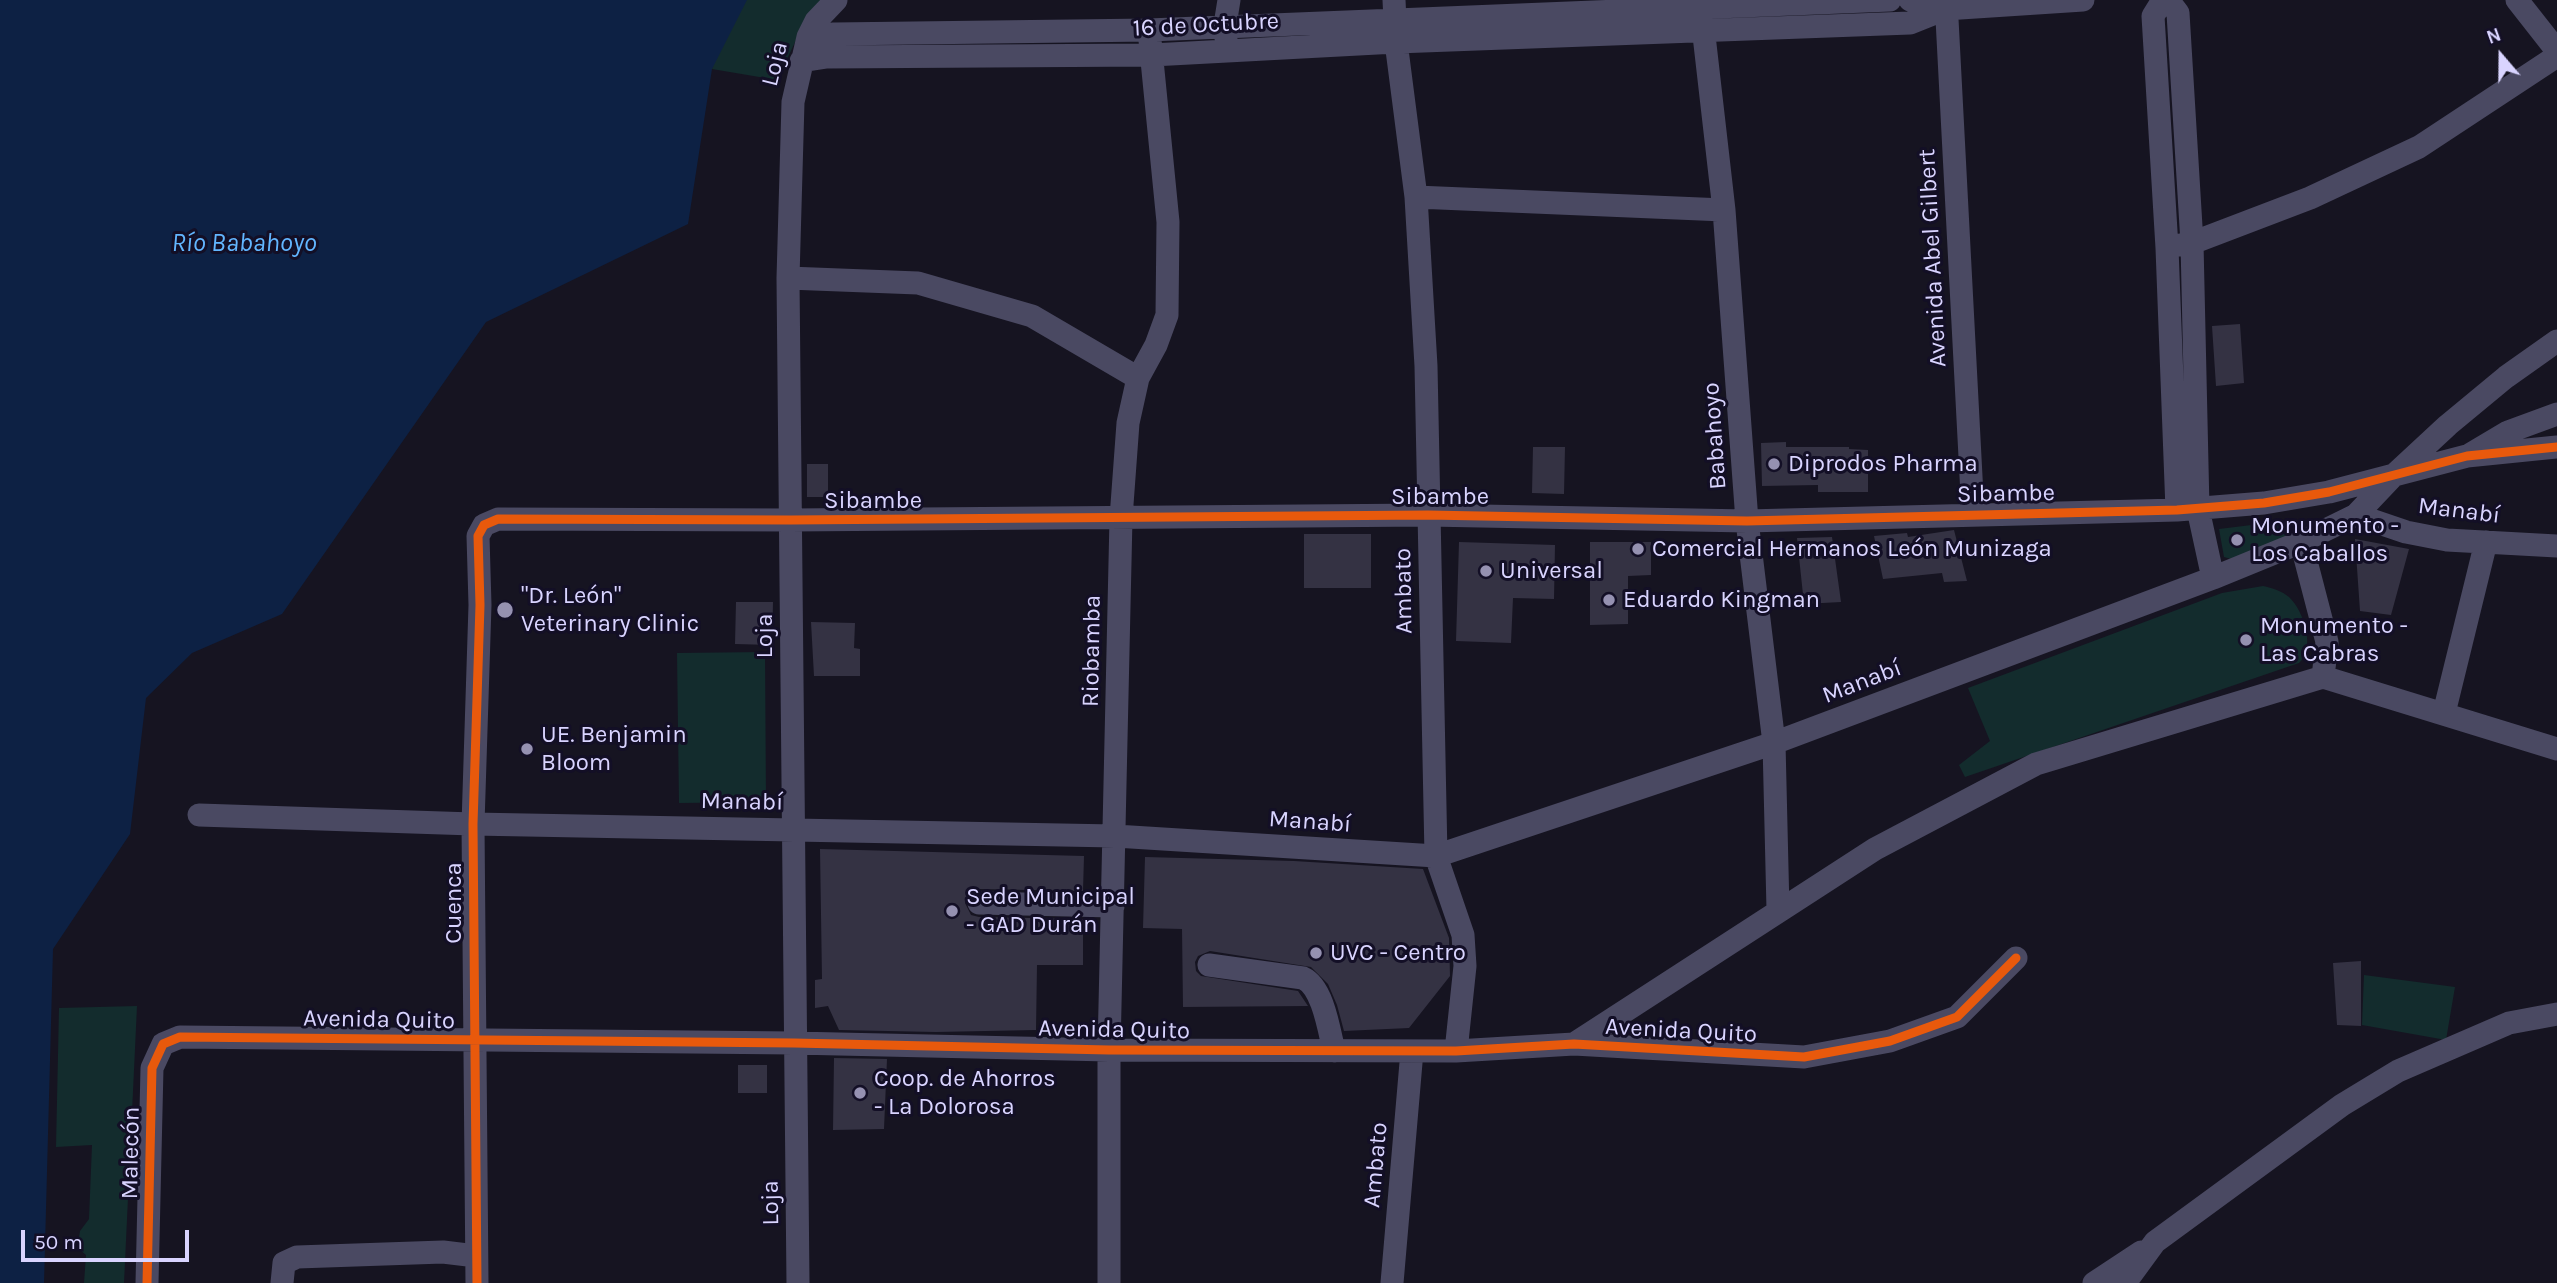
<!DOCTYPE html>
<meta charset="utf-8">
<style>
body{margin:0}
#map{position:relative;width:2557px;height:1283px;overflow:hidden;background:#161421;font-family:Karla,sans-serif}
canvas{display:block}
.north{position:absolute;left:2466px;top:21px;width:70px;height:70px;-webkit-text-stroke:5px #130f26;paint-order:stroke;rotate:340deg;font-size:19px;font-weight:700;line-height:28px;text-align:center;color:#d9d4ff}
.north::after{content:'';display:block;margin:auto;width:24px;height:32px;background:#d9d4ff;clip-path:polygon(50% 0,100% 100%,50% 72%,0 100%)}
.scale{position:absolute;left:21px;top:1230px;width:168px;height:32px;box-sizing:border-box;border:4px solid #d9d4ff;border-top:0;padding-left:9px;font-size:21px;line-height:24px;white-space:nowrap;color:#d9d4ff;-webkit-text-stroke:5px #130f26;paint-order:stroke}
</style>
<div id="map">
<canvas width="2557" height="1283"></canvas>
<div class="north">N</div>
<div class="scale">50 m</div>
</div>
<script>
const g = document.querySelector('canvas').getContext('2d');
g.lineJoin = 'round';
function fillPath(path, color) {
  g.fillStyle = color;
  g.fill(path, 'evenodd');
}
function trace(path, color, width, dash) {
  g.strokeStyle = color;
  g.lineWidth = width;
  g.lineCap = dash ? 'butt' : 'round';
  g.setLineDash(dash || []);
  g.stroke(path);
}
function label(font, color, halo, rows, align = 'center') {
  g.font = font + ' Karla,sans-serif';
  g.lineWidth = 6;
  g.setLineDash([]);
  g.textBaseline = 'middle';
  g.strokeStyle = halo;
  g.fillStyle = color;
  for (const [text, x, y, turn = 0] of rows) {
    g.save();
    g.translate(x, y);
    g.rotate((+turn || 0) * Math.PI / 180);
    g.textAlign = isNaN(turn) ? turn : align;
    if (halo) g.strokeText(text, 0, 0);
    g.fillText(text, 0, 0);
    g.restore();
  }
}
const green = new Path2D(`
 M 746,0 L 822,0 L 807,17 L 777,80 L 712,69 L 717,35 Z
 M 2284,521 L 2290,530 L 2289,536 L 2231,559 L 2224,557 L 2219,529 Z
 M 2263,586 C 2272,588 2282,591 2289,597 C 2304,611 2316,649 2299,663 L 1965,777 L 1959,765 L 1990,741 L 1968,688 L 2222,593 Z
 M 765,652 L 766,802 L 679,803 L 677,653 Z
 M 2364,975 L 2455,987 L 2446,1040 L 2362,1025 Z
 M 137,1006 L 124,1283 L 84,1283 L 86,1255 L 79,1249 L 78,1244 L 80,1231 L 89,1219 L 92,1145 L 56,1147 L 59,1008 Z`);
const water = new Path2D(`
 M 0,0 L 747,0 L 712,69 L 688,224 L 486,322 L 282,614 L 192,653 L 146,698 L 130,834 L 53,949 L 44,1283 L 0,1283 Z`);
const building = new Path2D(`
 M 2240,324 L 2244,383 L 2216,386 L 2212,326 Z
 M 1786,442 L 1786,447 L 1849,447 L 1849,449 L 1868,450 L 1868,492 L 1818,492 L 1818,485 L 1762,486 L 1761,443 Z
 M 1533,447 L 1565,447 L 1564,494 L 1532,493 Z
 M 807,464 L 828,464 L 828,497 L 807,497 Z
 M 1954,530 L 1967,581 L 1944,582 L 1942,573 L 1883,579 L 1874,536 L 1907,533 L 1908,537 Z
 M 1304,534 L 1371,534 L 1371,588 L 1304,588 Z
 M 1832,537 L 1841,602 L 1804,604 L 1797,538 Z
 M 2355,539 L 2409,549 L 2391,615 L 2360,611 Z
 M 1459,542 L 1555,545 L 1554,599 L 1513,598 L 1511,643 L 1456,641 Z
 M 1590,542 L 1651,542 L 1651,575 L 1628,576 L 1628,624 L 1590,625 Z
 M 736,602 L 773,602 L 772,645 L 735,644 Z
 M 811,622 L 855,623 L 854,648 L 860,649 L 860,676 L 814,676 Z
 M 820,849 L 1084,856 L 1083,891 L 979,889 L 967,895 L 965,903 L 971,915 L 979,917 L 1083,919 L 1083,965 L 1037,965 L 1036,1030 L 936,1032 L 839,1030 L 828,1006 L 815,1008 L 815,980 L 822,979 Z
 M 1145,857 L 1294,861 L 1423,869 L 1449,938 L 1450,976 L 1409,1028 L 1344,1031 L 1337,1005 L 1328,984 L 1311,967 L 1210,951 L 1198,956 L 1195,962 L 1196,971 L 1201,976 L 1298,991 L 1308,1006 L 1183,1007 L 1182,929 L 1143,928 Z
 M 2361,961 L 2361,1026 L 2337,1025 L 2333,963 Z
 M 834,1058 L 887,1059 L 884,1129 L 833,1130 Z
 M 738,1065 L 767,1065 L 767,1093 L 738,1093 Z`);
const minor = new Path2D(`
 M 1394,0 L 1396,42 L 1416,197 L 1426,366 L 1436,856 L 1463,935 L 1465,966 L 1456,1051
 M 1910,0 L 1945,9
 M 1946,0 L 1973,514
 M 2163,0 L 2153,16 L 2167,248 L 2177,510
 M 2168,0 L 2178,13 L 2192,243 L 2198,509 L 2213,578
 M 2517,0 L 2557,51
 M 1702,18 L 1724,210 L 1747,521 L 1774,743 L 1778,910
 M 808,37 L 834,34 L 1149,30 L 1890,0
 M 1226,38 L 1225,25 L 1229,0
 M 801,61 L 827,57 L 1152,55 L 1396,42 L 1910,23 L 1945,9 L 2083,0
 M 1416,197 L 1724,210
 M 2180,245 L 2192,243 L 2310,198 L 2419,147 L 2557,56
 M 788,278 L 918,283 L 1032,316 L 1138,378
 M 2471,454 L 2508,432 L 2557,414
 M 2356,515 L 2406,532 L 2447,540 L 2557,546
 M 2323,677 L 2557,749
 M 2444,713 L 2486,542
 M 199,815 L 473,824 L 1115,836 L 1436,856 L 1774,743 L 2213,578 L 2301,542 L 2356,515 L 2393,476 L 2448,425 L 2506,377 L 2557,341
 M 979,903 L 1113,906
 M 1209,965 L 1303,978 C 1323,987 1329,1030 1334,1051
 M 1574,1044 L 1875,849 L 2036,764 L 2323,677 L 2327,642 L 2301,542
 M 147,1283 L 152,1068 L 163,1044 L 180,1037 L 794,1043 L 1109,1050 L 1456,1051 L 1574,1044 L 1804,1057 L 1890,1041 L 1957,1017 L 2016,958
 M 282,1283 L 284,1263 L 297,1257 L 443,1252 L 476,1256
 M 477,1283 L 473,824 L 480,605 L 478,536 L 484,525 L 498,519 L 791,520 L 1428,515 L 1747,521 L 2177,510 L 2264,503 L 2329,492 L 2467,456 L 2557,447
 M 798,1283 L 788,278 L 793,102 L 808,37 L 816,21 L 836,0
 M 1109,1283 L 1109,1050 L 1121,518 L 1128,423 L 1138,378 L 1156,345 L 1167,315 L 1168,222 L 1149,30
 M 1392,1283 L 1412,1051
 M 2094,1283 L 2141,1252
 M 2125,1283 L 2155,1242 L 2342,1105 L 2398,1071 L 2509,1023 L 2557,1014`);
const cycleway = new Path2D(`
 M 147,1283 L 152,1068 L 163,1044 L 180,1037 L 794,1043 L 1109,1050 L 1456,1051 L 1574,1044 L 1804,1057 L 1890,1041 L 1957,1017 L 2016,958
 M 477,1283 L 473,824 L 480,605 L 478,536 L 484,525 L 498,519 L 791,520 L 1428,515 L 1747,521 L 2177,510 L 2264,503 L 2329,492 L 2467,456 L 2557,447`);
const markers = [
 [1774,464,7,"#9591b1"],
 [2237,540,7,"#9591b1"],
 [1638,549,7,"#9591b1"],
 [1486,571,7,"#9591b1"],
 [1609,600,7,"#9591b1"],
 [505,610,9,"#9591b1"],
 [2246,640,7,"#9591b1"],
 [527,749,7,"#9591b1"],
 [952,911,7,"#9591b1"],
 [1316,953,7,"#9591b1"],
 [860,1093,7,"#9591b1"]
];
const streetNames = [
 ["16 de Octubre",1206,25,-3],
 ["Loja",775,64,-76],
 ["Avenida Abel Gilbert",1933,258,-93],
 ["Babahoyo",1715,436,-94],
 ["Sibambe",2006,494,-1],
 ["Sibambe",1440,497],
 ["Sibambe",873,501],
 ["Manabí",2459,511,7],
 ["Ambato",1404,591,-91],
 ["Loja",765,636,-90],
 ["Riobamba",1092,651,-89],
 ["Manabí",1862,682,-21],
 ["Manabí",742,802,1],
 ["Manabí",1310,822,4],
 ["Cuenca",454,903,-90],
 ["Avenida Quito",379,1020,1],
 ["Avenida Quito",1114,1030,1],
 ["Avenida Quito",1681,1031,3],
 ["Malecón",131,1153,-89],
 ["Ambato",1376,1165,-85],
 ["Loja",771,1203,-91]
];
const poiNames = [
 ["Diprodos Pharma",1788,464],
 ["Monumento -",2251,526],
 ["Los Caballos",2251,554],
 ["Comercial Hermanos León Munizaga",1652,549],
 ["Universal",1500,571],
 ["\"Dr. León\"",521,596],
 ["Veterinary Clinic",521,624],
 ["Eduardo Kingman",1623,600],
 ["Monumento -",2260,626],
 ["Las Cabras",2260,654],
 ["UE. Benjamin",541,735],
 ["Bloom",541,763],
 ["Sede Municipal",966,897],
 ["- GAD Durán",966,925],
 ["UVC - Centro",1330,953],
 ["Coop. de Ahorros",874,1079],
 ["- La Dolorosa",874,1107]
];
const waterNames = [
 ["Río Babahoyo",244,244]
];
fillPath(green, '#132c2d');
fillPath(water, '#0d2144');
fillPath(building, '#343243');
trace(minor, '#4a4962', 23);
trace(cycleway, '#e8590c', 9);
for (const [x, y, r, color] of markers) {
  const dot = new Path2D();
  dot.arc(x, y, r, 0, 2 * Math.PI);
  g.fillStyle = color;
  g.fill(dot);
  trace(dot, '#130f26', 2.5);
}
label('24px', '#d9d4ff', '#130f26', streetNames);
label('24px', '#d9d4ff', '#130f26', poiNames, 'left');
label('italic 26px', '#62b6ff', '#130f26', waterNames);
</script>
